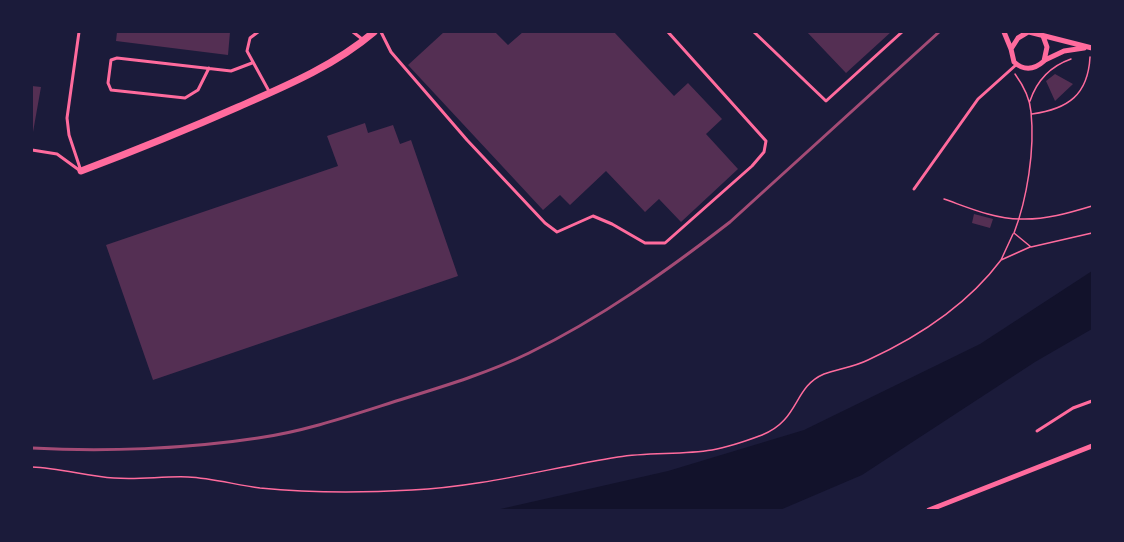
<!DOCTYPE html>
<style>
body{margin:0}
#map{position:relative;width:1124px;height:542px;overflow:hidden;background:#1b1b3a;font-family:Inter,sans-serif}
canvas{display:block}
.frame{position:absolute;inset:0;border:33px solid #1b1b3a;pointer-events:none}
</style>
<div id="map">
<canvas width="1124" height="542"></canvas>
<div class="frame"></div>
</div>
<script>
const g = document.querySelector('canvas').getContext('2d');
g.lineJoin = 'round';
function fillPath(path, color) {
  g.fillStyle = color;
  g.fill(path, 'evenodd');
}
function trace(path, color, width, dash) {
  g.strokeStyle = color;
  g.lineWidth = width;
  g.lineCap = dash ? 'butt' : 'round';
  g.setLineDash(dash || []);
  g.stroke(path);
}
const water = new Path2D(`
 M 1092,271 L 1092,329 L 1035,362 L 862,475 L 780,510 L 496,510 L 668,471 L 804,430 L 980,344 Z`);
const building = new Path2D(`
 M 117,32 L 230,32 L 228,55 L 116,41 Z
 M 444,32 L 495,32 L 508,45 L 523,32 L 614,32 L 674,96 L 688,83 L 722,119 L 706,134 L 738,169 L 681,222 L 659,199 L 645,212 L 606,171 L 570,205 L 560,195 L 543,210 L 408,65 Z
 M 807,32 L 891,32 L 846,73 Z
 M 1055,74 L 1073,84 L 1055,101 L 1046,81 Z
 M 32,86 L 41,87 L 33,132 L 32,132 Z
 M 365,123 L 368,133 L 393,125 L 400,144 L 411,140 L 458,276 L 153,380 L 106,245 L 338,166 L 327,136 Z
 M 974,214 L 993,219 L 990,228 L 972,223 Z`);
const path = new Path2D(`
 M 1015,74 C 1023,85 1030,99 1031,112 C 1035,150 1027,199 1014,233 L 1031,247 L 1092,233
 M 1030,101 C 1037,80 1051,66 1071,59
 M 1032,114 C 1068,109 1088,95 1090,57
 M 944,199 C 967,207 994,219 1020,219 C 1045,220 1069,213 1092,206
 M 1013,234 L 1001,260 L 1030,247
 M 32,467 C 59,468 87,476 114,478 C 139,480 163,476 188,477 C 212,478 236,485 260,488 C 310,493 362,493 412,490 C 482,487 549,468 618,457 C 649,452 681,455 712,450 C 729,447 746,441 762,435 C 800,420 793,387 824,374 C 838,369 854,367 868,360 C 918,337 968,304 1001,260`);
const service = new Path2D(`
 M 79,32 L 67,118 L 69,135 L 81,171
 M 258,32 L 250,38 L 247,51 L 270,93
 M 353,32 L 362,39
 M 381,32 L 391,52 L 467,140 L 545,223 L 557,232 L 593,216 L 612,224 L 645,243 L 665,243 L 752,166 L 764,152 L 766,141 L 668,32
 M 754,32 L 826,101 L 902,32
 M 209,68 L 198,90 L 185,98 L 111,90 L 108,83 L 111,60 L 117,58 L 231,71 L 252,63
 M 32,150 L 57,154 L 79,170
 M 914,189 L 978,99 L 1017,64
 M 1037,431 L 1073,408 L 1092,401`);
const minor = new Path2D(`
 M 1004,32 L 1011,49
 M 1028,32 L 1018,38 L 1011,49 L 1014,62 C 1024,71 1034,70 1044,61 L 1047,47 L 1043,36
 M 1029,32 L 1092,48
 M 1045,60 L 1064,51 L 1084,48
 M 929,510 L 1092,446`);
const tertiary = new Path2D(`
 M 81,171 C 134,151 186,130 238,107 C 286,86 334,66 374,32`);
const rail = new Path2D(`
 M 32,448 C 103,452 186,449 258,438 C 308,431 358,413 406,398 C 448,385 490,372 529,353 C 601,318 668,270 730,222 L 939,32`);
fillPath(water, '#12122b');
fillPath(building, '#542f53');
trace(path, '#ff6b9d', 1.5);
trace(service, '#ff6b9d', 3);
trace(minor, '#ff6b9d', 5);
trace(tertiary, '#ff6b9d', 7);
trace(rail, '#a44b75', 3);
</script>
